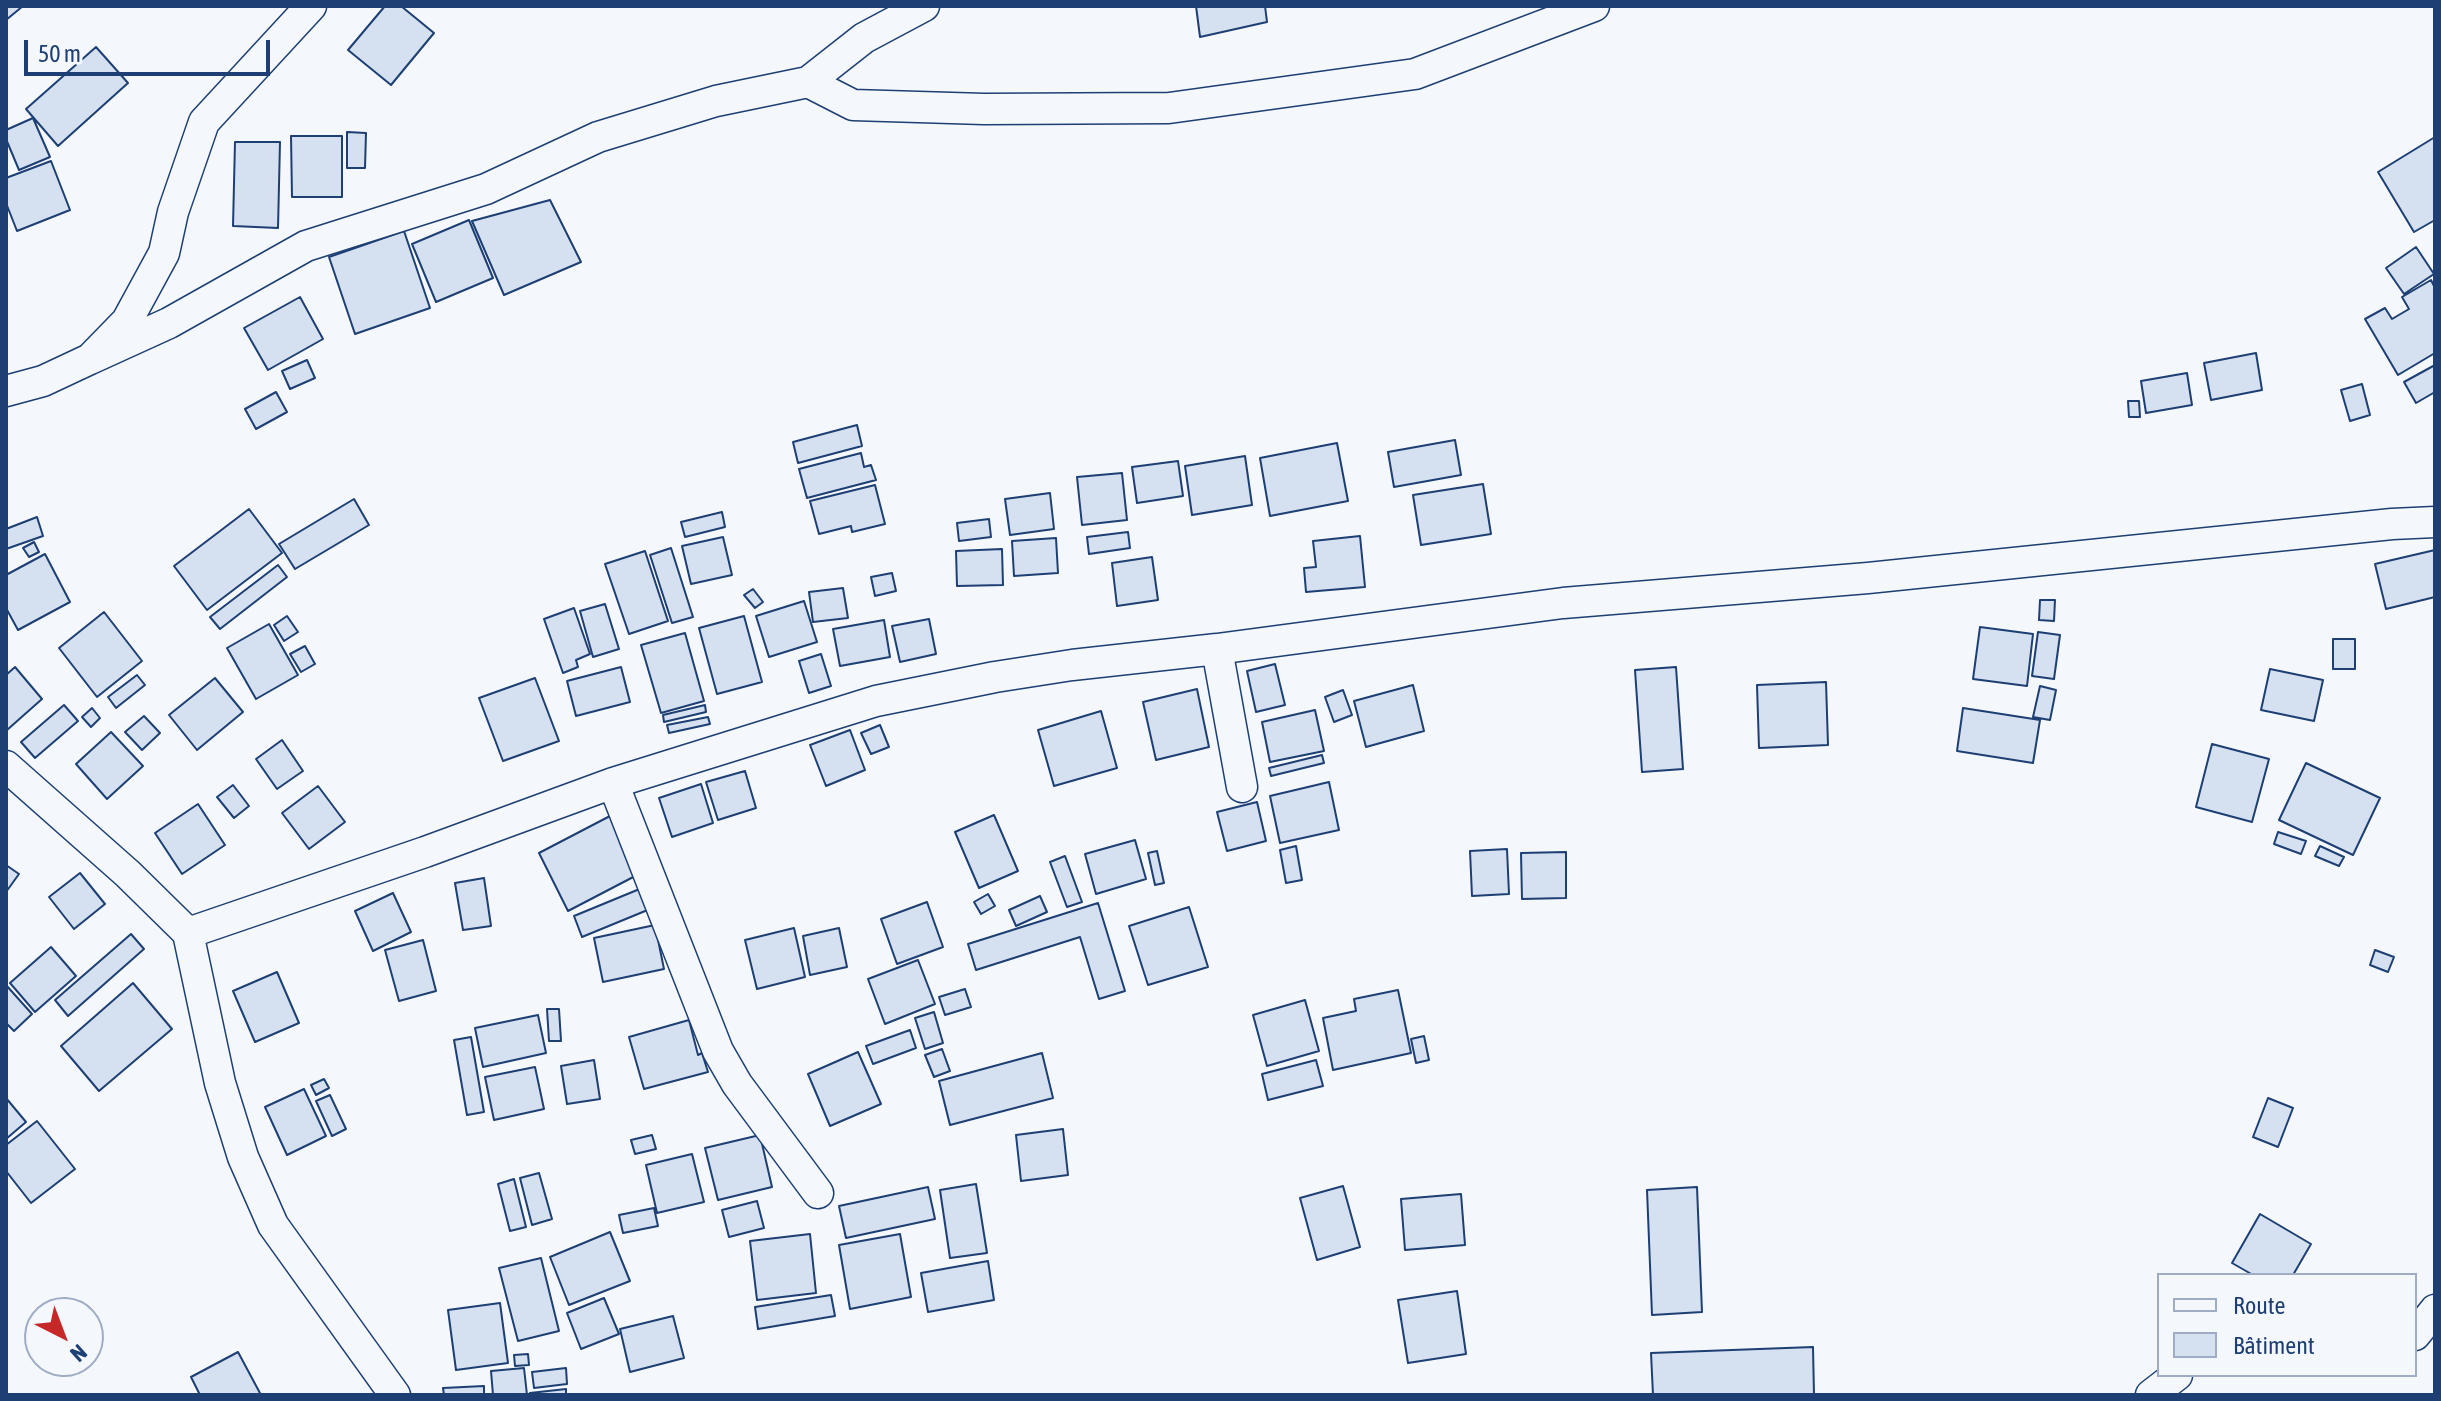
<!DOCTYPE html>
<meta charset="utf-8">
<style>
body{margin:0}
#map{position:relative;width:2441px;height:1401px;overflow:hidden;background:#f4f7fb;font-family:"Asap Condensed",sans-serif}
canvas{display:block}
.frame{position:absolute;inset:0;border:8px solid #1d3f73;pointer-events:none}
.legend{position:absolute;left:2157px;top:1273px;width:260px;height:104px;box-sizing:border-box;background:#f4f7fb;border:2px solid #9eadc5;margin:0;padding:10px 14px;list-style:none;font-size:24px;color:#1d3f73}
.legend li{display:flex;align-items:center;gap:16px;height:40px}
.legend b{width:40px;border:2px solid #9eadc5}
.north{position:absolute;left:24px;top:1297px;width:80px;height:80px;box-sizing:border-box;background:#f4f7fb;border:2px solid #9eadc5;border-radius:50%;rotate:138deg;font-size:22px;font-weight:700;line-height:32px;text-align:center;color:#1d3f73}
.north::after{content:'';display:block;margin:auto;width:28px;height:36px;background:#c62828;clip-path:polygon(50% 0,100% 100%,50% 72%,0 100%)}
.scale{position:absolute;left:24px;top:40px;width:246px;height:36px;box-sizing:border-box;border:4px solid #1d3f73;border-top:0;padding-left:10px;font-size:24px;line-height:28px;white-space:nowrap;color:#1d3f73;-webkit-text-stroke:6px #f4f7fb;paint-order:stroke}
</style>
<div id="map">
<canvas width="2441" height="1401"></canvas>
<div class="frame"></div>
<ul class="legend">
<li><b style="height:10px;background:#f4f7fb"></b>Route</li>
<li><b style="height:22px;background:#d5e0f0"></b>Bâtiment</li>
</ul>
<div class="north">N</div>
<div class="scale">50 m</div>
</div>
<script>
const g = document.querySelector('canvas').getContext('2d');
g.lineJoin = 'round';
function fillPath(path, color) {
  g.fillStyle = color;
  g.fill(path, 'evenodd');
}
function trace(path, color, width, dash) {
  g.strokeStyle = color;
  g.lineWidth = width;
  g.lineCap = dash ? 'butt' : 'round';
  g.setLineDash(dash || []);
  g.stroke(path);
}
const building = new Path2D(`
 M 6,6 L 23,6 L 6,20 Z
 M 385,6 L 401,6 L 434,33 L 391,85 L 348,50 Z
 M 1196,6 L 1265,6 L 1267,22 L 1200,37 Z
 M 96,47 L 128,83 L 58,146 L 26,109 Z
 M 33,118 L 50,157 L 19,170 L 6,139 L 6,130 Z
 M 347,132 L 366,133 L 365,168 L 347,168 Z
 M 291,136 L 342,136 L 342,197 L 292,197 Z
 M 2435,137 L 2435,220 L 2414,232 L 2378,172 Z
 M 235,142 L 280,142 L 278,228 L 233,226 Z
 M 51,161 L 70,210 L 17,231 L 6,203 L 6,178 Z
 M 550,200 L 581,262 L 504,295 L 472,221 Z
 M 469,220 L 493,278 L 436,302 L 412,244 Z
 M 404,231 L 430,308 L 355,334 L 329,257 Z
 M 2416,247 L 2434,274 L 2404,294 L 2386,268 Z
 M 2431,280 L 2435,288 L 2435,353 L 2398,375 L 2365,319 L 2385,308 L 2392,319 L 2409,309 L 2402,297 Z
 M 300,297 L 323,339 L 268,370 L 244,328 Z
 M 2256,353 L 2262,390 L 2211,400 L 2204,363 Z
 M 307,360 L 315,378 L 290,389 L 282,371 Z
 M 2435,365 L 2435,392 L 2416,403 L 2404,382 Z
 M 2187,373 L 2192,405 L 2146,413 L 2141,381 Z
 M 2362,384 L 2370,415 L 2350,421 L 2341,390 Z
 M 276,392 L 287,412 L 256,429 L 245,409 Z
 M 2128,401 L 2139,401 L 2140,417 L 2129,417 Z
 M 857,425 L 862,446 L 798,463 L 793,442 Z
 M 1455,440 L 1461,475 L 1394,487 L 1388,452 Z
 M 1337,443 L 1348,501 L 1270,516 L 1260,458 Z
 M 861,453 L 864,467 L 871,465 L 876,480 L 807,498 L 799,469 Z
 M 1245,456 L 1252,505 L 1192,515 L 1185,466 Z
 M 1178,461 L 1183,496 L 1137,503 L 1132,467 Z
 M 1122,473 L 1127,520 L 1082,525 L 1077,477 Z
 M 1483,484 L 1491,534 L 1421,545 L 1413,495 Z
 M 875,485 L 885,524 L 852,532 L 851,526 L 819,534 L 810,501 Z
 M 1050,493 L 1054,529 L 1010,535 L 1005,499 Z
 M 354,499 L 369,525 L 295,569 L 279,544 Z
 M 249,509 L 282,553 L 207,610 L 174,566 Z
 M 722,512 L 725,527 L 685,537 L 681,522 Z
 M 37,517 L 43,536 L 6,549 L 6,529 Z
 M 989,519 L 991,537 L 959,541 L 957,523 Z
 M 1128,532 L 1130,548 L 1089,554 L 1087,537 Z
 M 1360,536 L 1365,587 L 1306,592 L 1304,568 L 1316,567 L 1313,541 Z
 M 723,537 L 732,575 L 691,584 L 682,546 Z
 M 1056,538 L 1058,573 L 1014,576 L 1012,541 Z
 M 34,542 L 39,552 L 29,557 L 23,548 Z
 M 671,548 L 693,617 L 672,623 L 650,555 Z
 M 1002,549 L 1003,585 L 957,586 L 956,551 Z
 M 2435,550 L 2435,597 L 2386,609 L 2375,564 Z
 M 645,551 L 668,621 L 629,634 L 605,564 Z
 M 45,554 L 70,602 L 18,630 L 6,608 L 6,575 Z
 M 1152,557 L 1158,600 L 1117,606 L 1112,563 Z
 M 278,565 L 287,577 L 220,629 L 210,617 Z
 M 892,573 L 896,591 L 875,596 L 871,577 Z
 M 843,588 L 848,618 L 813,622 L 809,592 Z
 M 753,589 L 763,602 L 755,608 L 744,595 Z
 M 2040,600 L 2055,600 L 2054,621 L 2039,620 Z
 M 804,601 L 817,642 L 769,657 L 756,616 Z
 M 605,604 L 619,649 L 593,657 L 580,611 Z
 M 574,608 L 590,654 L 576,660 L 578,667 L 563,673 L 544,619 Z
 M 104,612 L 142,661 L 97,697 L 59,648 Z
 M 287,616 L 298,632 L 284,641 L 274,625 Z
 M 744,616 L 762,682 L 717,694 L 699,628 Z
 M 929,619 L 936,654 L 900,662 L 892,626 Z
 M 884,620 L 890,657 L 840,666 L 833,629 Z
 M 269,624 L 298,675 L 256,699 L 227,648 Z
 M 1980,627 L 2033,634 L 2027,686 L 1973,679 Z
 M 2038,632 L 2060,635 L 2054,679 L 2032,676 Z
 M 685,633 L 704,701 L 661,713 L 641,645 Z
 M 2333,639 L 2355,639 L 2355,669 L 2333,669 Z
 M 305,646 L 315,664 L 301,672 L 290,654 Z
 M 821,654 L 831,686 L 809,693 L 799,661 Z
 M 1275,664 L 1285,705 L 1256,712 L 1247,671 Z
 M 15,667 L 42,699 L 7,730 L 6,675 Z
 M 621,667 L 630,702 L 576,716 L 567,681 Z
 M 1676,667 L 1683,769 L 1642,772 L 1635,670 Z
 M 2270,669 L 2323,680 L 2314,721 L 2261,710 Z
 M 137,675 L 145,685 L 116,708 L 108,697 Z
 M 215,678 L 243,712 L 197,750 L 169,715 Z
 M 535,678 L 559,741 L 503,761 L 479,698 Z
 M 1826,682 L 1828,745 L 1759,748 L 1757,685 Z
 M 1413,685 L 1424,731 L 1366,747 L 1354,701 Z
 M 2040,686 L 2056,690 L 2050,720 L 2033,717 Z
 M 1197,689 L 1209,747 L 1156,760 L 1143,702 Z
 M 1343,690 L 1352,715 L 1334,722 L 1325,697 Z
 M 64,705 L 78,721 L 35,758 L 21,742 Z
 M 705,705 L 706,712 L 664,722 L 663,715 Z
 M 92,708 L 100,718 L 91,727 L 82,717 Z
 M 1963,708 L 2040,720 L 2033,763 L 1957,751 Z
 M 1315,710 L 1324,751 L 1270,762 L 1262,722 Z
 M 1101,711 L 1117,768 L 1054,786 L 1038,730 Z
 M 144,716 L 160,733 L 142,750 L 125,732 Z
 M 708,717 L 710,724 L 669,733 L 667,725 Z
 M 880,725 L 889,747 L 871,754 L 861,733 Z
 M 850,730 L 865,770 L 826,786 L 810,745 Z
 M 111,732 L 143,766 L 107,799 L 76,764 Z
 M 282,740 L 303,771 L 277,789 L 256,759 Z
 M 2212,744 L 2269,759 L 2252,822 L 2196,807 Z
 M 1322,755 L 1324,763 L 1271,776 L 1269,768 Z
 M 2306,763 L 2380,798 L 2353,855 L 2279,820 Z
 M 745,771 L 756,808 L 718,820 L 706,782 Z
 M 1329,782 L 1339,830 L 1280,843 L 1270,796 Z
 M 701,784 L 713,823 L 672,837 L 659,798 Z
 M 233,785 L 249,806 L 234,818 L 217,797 Z
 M 318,786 L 345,822 L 309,849 L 282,813 Z
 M 1257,802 L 1266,841 L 1227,851 L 1217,812 Z
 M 198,804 L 225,845 L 182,874 L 155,833 Z
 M 994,815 L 1018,871 L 979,888 L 955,832 Z
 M 610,816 L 639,874 L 568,911 L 539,853 Z
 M 2278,832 L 2306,841 L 2301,854 L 2274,844 Z
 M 1135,840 L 1146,879 L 1096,894 L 1085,854 Z
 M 1296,846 L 1302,880 L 1286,883 L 1280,850 Z
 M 2320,846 L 2344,857 L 2339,866 L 2315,856 Z
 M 1507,849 L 1509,894 L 1472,896 L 1470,851 Z
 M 1157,851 L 1164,883 L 1155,885 L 1148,853 Z
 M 1566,852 L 1566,898 L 1522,899 L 1521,853 Z
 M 1065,856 L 1082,902 L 1067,907 L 1050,862 Z
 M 6,865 L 19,874 L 6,892 Z
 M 80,873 L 105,904 L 74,929 L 49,897 Z
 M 484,878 L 491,926 L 463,930 L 455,883 Z
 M 642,888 L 650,909 L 582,937 L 574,916 Z
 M 393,893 L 411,932 L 373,951 L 355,911 Z
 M 988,894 L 995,906 L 981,914 L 974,902 Z
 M 1040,896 L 1047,912 L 1016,926 L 1009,910 Z
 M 927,902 L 943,947 L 897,964 L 881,919 Z
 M 1098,903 L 1125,991 L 1099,999 L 1080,937 L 976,970 L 968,944 Z
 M 1189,907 L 1208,967 L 1148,985 L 1129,926 Z
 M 655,925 L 664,969 L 603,982 L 594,938 Z
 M 794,928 L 805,977 L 757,989 L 745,940 Z
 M 839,928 L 847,967 L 810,975 L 803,936 Z
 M 131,934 L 144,949 L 68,1016 L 55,1000 Z
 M 423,940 L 436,991 L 399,1001 L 385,950 Z
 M 51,947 L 76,976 L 35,1012 L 10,983 Z
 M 2375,950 L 2394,957 L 2388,972 L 2370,965 Z
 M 918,960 L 935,1004 L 885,1024 L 868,979 Z
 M 277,972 L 299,1023 L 255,1042 L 233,991 Z
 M 133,983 L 172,1029 L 99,1091 L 61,1046 Z
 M 6,985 L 32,1014 L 14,1031 L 6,1023 Z
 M 965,989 L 971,1007 L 945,1015 L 939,997 Z
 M 1398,990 L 1411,1053 L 1333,1070 L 1323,1018 L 1356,1011 L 1354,999 Z
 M 1305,1000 L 1319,1051 L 1267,1066 L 1253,1015 Z
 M 547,1009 L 559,1009 L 561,1041 L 549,1041 Z
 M 934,1012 L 943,1043 L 925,1049 L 915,1018 Z
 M 538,1015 L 546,1053 L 483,1067 L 475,1028 Z
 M 689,1020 L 698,1055 L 702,1053 L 708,1072 L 644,1089 L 629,1037 Z
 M 910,1030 L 916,1048 L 873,1064 L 866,1046 Z
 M 1424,1036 L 1429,1060 L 1416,1063 L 1411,1039 Z
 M 471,1037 L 484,1112 L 467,1115 L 454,1040 Z
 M 942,1049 L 950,1071 L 934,1077 L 925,1055 Z
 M 858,1052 L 881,1104 L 830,1126 L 808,1074 Z
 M 1042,1053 L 1053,1098 L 950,1125 L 939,1081 Z
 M 594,1060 L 600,1099 L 567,1104 L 561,1066 Z
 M 1316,1060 L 1323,1086 L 1268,1100 L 1262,1074 Z
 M 535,1067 L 544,1109 L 494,1120 L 485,1077 Z
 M 324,1079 L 329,1088 L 316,1095 L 311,1085 Z
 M 304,1089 L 326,1136 L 287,1155 L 265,1107 Z
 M 330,1095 L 346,1129 L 332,1136 L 316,1101 Z
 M 6,1098 L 26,1122 L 6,1139 Z
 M 2268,1098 L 2293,1108 L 2278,1147 L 2253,1137 Z
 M 37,1121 L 75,1169 L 31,1203 L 6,1171 L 6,1145 Z
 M 1063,1129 L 1068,1175 L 1021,1181 L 1016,1135 Z
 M 652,1135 L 656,1149 L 635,1154 L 631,1140 Z
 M 760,1135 L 772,1187 L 718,1200 L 705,1148 Z
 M 692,1154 L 704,1202 L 657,1213 L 646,1165 Z
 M 539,1173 L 552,1219 L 532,1225 L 520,1178 Z
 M 514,1179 L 526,1227 L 510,1231 L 498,1184 Z
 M 976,1184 L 987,1253 L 950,1258 L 940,1190 Z
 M 1343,1186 L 1360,1247 L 1317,1260 L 1300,1198 Z
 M 928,1187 L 935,1219 L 846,1238 L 839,1206 Z
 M 1697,1187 L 1702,1312 L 1652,1315 L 1647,1190 Z
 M 1461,1194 L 1465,1245 L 1405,1250 L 1401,1199 Z
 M 757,1201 L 764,1228 L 729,1237 L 722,1210 Z
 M 654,1208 L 658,1226 L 623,1233 L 619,1215 Z
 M 2260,1214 L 2311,1244 L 2293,1275 L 2253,1275 L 2232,1263 Z
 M 610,1232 L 630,1281 L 569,1305 L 550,1257 Z
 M 810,1234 L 816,1293 L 757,1300 L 750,1241 Z
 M 900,1234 L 911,1297 L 850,1309 L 839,1245 Z
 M 541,1258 L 559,1331 L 518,1341 L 499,1268 Z
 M 988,1261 L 994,1300 L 928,1312 L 921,1273 Z
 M 1457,1291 L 1466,1354 L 1408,1363 L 1398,1300 Z
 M 831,1295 L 835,1316 L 758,1329 L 755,1307 Z
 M 604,1298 L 619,1334 L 581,1349 L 567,1313 Z
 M 500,1303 L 508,1363 L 456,1370 L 448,1310 Z
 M 673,1316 L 684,1358 L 630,1372 L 620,1329 Z
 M 1813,1347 L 1814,1395 L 1653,1395 L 1651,1353 Z
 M 238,1352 L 261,1395 L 200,1395 L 191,1377 Z
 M 528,1354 L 529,1365 L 515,1366 L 514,1355 Z
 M 524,1368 L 527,1395 L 493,1395 L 491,1371 Z
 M 566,1368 L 567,1384 L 534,1388 L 532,1372 Z
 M 484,1386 L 484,1395 L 444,1395 L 443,1388 Z
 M 566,1389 L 566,1395 L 531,1395 L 530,1393 Z`);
const minor = new Path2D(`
 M 808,82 L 853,105 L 984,109 L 1169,108 L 1415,74 L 1594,6
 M 90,359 L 169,323 L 306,246 L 486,189 L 598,137 L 716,101 L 808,82 L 864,38 L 924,6
 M 6,391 L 43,381 L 90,359 L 127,321 L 164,253 L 173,212 L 204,122 L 311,6
 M 1217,649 L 1242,787
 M 6,766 L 128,874 L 188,933 L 425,852 L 613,783 L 876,701 L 995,677 L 1072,665 L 1217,649 L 1563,603 L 1868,578 L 2392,524 L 2435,522
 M 613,783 L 718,1051 L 737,1084 L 818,1193
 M 188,933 L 220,1083 L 243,1157 L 273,1225 L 395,1395
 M 2415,1335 L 2435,1310
 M 2151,1395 L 2177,1375`);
fillPath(building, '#d5e0f0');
trace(building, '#1d3f73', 2);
trace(minor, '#1d3f73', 33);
trace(minor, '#f4f7fb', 30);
</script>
